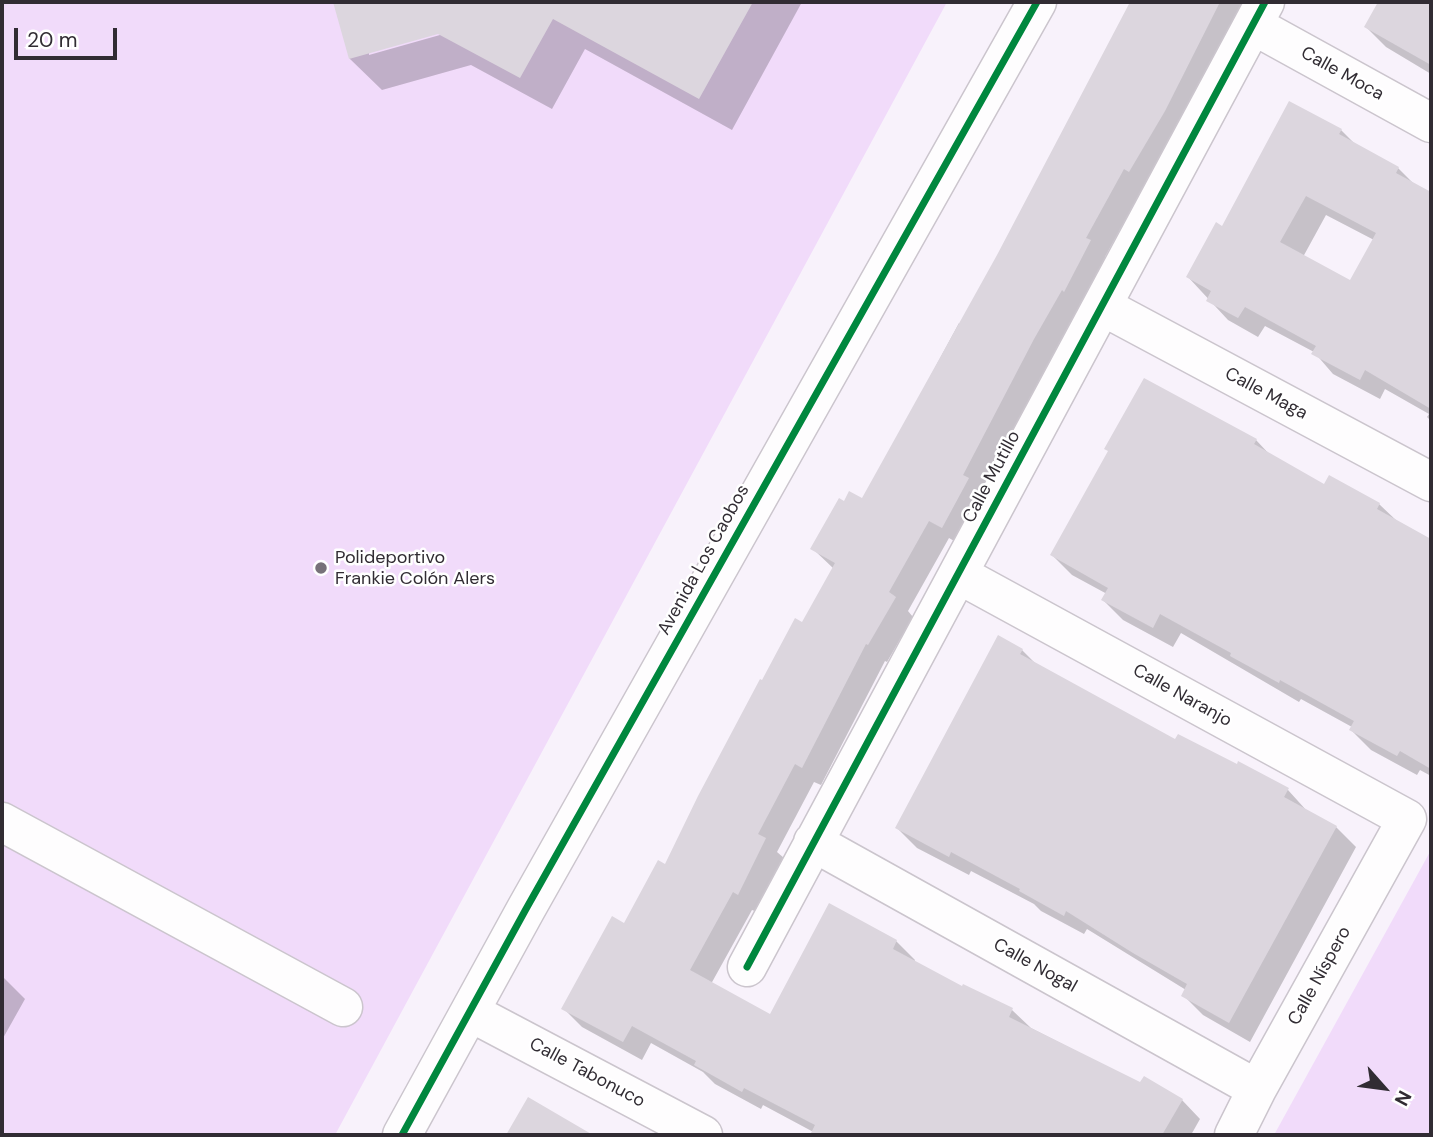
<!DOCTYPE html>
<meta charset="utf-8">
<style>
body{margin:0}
#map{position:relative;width:1433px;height:1137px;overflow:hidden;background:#f8f2fb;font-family:"DM Sans",sans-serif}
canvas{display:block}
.frame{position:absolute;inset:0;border:4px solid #312c33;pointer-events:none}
.north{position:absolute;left:1349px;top:1053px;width:70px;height:70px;-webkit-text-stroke:5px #fff;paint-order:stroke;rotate:118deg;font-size:19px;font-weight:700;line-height:28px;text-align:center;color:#312c33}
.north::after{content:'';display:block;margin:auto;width:24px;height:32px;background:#312c33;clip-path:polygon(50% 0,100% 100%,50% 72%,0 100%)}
.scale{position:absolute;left:14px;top:28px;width:103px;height:32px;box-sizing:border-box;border:4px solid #312c33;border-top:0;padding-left:9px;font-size:21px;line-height:24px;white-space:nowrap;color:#312c33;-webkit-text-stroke:5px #fff;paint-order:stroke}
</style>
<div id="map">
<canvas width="1433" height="1137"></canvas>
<div class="frame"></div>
<div class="north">N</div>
<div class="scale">20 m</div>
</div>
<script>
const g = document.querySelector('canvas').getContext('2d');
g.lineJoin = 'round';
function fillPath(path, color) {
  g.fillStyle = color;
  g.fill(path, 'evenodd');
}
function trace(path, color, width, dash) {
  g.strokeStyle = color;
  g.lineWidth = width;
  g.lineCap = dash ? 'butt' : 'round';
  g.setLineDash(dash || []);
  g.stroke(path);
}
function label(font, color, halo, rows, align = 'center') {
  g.font = font + ' "DM Sans",sans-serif';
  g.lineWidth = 5;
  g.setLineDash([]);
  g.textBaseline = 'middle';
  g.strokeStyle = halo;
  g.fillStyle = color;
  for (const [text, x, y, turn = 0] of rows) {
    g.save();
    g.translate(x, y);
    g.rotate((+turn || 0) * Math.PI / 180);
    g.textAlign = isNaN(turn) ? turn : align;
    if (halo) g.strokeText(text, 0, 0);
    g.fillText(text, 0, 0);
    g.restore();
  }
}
const green = new Path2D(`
 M 2,2 L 947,2 L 335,1135 L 2,1135 Z
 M 1431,850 L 1431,1135 L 1274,1135 Z`);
const shadow = new Path2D(`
 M 335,2 L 802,2 L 732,130 L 585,49 L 552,109 L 471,65 L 382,90 L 350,59 ZM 446,30 L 447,33 L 369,55 L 369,52 Z
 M 1132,2 L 1249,2 L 1148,189 L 1144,187 L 1105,257 L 1109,260 L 961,545 L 949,538 L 908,611 L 913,617 L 887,662 L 885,661 L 821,785 L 814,782 L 777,852 L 784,858 L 757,912 L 752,910 L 711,984 L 771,1016 L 896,941 L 915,960 L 914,962 L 963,988 L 1012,1010 L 1031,1028 L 1141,1084 L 1182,1100 L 1200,1119 L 1191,1135 L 1072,1135 L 927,1060 L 942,1118 L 973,1135 L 819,1135 L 763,1105 L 761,1109 L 715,1084 L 703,1072 L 651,1043 L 642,1060 L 582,1027 L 563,1008 L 666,867 L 763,682 L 803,624 L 834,569 L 813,549 L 845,503 L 863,501 L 959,323 L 961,324 Z
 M 1380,2 L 1431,2 L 1431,74 L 1386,47 L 1366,27 Z
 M 1341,130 L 1357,146 L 1398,168 L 1414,184 L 1431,194 L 1431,421 L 1427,417 L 1429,414 L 1385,389 L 1380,399 L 1333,374 L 1314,352 L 1265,326 L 1258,337 L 1228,320 L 1188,277 L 1223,228 ZM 1326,215 L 1374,240 L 1351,283 L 1303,257 Z
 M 1256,440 L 1272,457 L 1325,486 L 1379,504 L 1398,522 L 1431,541 L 1431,776 L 1420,770 L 1417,775 L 1371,750 L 1351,730 L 1352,727 L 1301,699 L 1299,702 L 1181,633 L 1173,647 L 1123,620 L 1103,600 L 1107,594 L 1072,575 L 1052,555 Z
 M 1022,650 L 1037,665 L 1175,742 L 1288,790 L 1307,811 L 1336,827 L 1356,847 L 1250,1042 L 1203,1015 L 1183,995 L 1186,990 L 1087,929 L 1084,934 L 1041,911 L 1034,904 L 971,871 L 969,875 L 917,848 L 897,828 Z
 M 2,976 L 25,999 L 2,1040 Z`);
const building = new Path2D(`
 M 333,2 L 753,2 L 699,99 L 553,19 L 520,78 L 438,34 L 349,59 Z
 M 1130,2 L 1220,2 L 1165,111 L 1129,172 L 1124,169 L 1086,238 L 1091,240 L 1064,292 L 1062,290 L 1034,339 L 963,475 L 969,478 L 942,528 L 929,521 L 889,592 L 896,597 L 868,645 L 866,644 L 802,768 L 795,764 L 758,834 L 766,838 L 738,895 L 733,892 L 690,970 L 770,1014 L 829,903 L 897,940 L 893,949 L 962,986 L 963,984 L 1013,1008 L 1009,1017 L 1140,1082 L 1144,1076 L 1183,1099 L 1162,1135 L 810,1135 L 815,1125 L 744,1088 L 742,1092 L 694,1065 L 696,1061 L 632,1026 L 623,1042 L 561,1009 L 612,916 L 624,923 L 658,860 L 665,864 L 698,796 L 760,679 L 762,680 L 795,618 L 802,622 L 835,563 L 810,549 L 839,498 L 844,501 L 849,491 L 862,498 L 997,255 Z
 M 1378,2 L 1431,2 L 1431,65 L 1364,27 Z
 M 1289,101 L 1342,129 L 1339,134 L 1399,167 L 1396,173 L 1431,192 L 1431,409 L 1365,370 L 1360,380 L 1311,354 L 1316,346 L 1245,307 L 1238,318 L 1206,301 L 1211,291 L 1186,277 L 1216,222 L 1222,226 ZM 1306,196 L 1376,233 L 1350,280 L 1280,242 Z
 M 1144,378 L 1257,439 L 1254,444 L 1324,484 L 1329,475 L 1380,503 L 1377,509 L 1431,539 L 1431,769 L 1400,751 L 1397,756 L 1349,730 L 1354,721 L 1280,680 L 1279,683 L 1230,656 L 1231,653 L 1160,614 L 1153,628 L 1101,600 L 1108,588 L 1050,555 L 1108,451 L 1104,449 Z
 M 998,635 L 1023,649 L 1020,654 L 1175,739 L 1178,734 L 1237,764 L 1238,761 L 1289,788 L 1284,797 L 1337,826 L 1229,1023 L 1181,996 L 1187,984 L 1133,953 L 1066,911 L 1064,916 L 1019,891 L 1020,889 L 951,852 L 949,857 L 895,828 Z
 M 528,1097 L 593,1135 L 506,1135 Z`);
const street = new Path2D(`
 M 1253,25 L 1431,123
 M 1102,306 L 1431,482
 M 958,574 L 1407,819 L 1257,1089 L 1234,1135
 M 2,822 L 343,1007
 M 813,842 L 1257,1089
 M 747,967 L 1265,2
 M 470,1012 L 703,1135
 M 402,1135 L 526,909 L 1037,2`);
const cycleway = new Path2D(`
 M 747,967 L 1265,2
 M 402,1135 L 526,909 L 1037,2`);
const markers = [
 [321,568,7,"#777179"]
];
const streetNames = [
 ["Calle Moca",1342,74,29],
 ["Calle Maga",1266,394,28],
 ["Calle Mutillo",992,477,-62],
 ["Avenida Los Caobos",704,560,-61],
 ["Calle Naranjo",1182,696,29],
 ["Calle Nogal",1035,966,29],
 ["Calle Níspero",1320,976,-61],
 ["Calle Tabonuco",587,1073,28]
];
const poiNames = [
 ["Polideportivo",335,558],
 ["Frankie Colón Alers",335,579]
];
fillPath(green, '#f1dbfa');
fillPath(shadow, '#0003');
fillPath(building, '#dcd6de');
trace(street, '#cbc5cd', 41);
trace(street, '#fefdfe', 38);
trace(cycleway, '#00873e', 7);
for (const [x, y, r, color] of markers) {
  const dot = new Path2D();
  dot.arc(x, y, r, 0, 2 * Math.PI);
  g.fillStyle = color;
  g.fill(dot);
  trace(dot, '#fff', 2.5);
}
label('18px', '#312c33', '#fff', streetNames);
label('18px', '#312c33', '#fff', poiNames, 'left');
</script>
